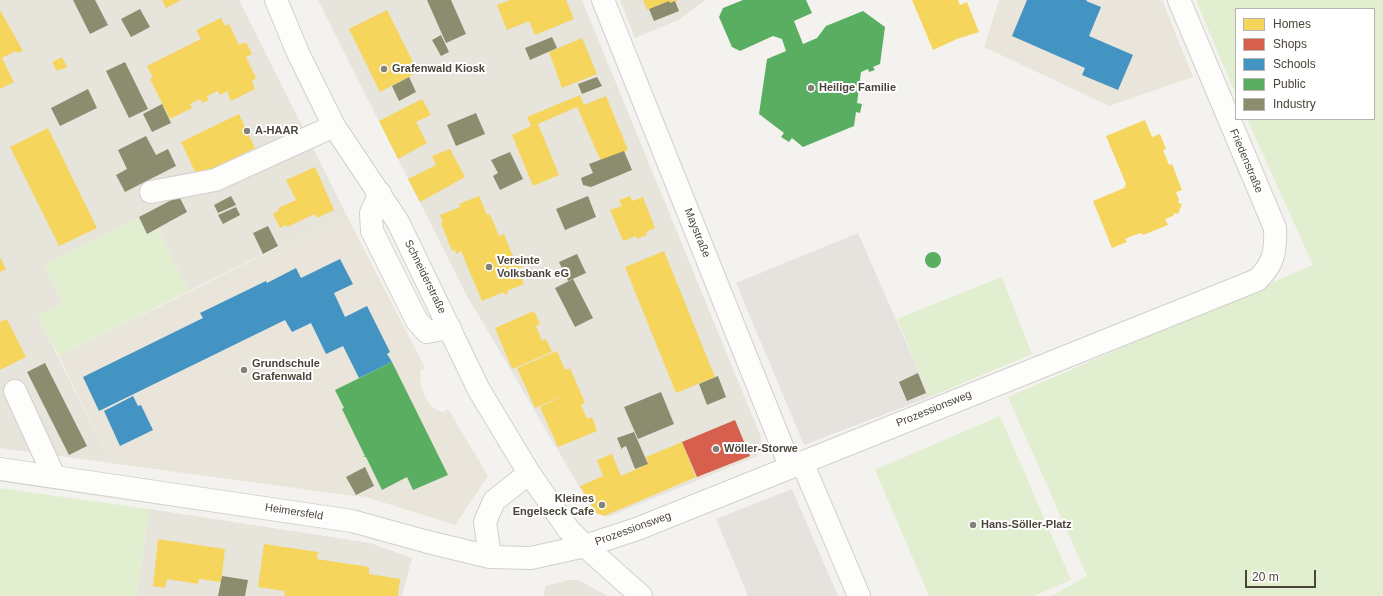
<!DOCTYPE html>
<meta charset="utf-8">
<style>
body{margin:0}
#map{position:relative;width:1383px;height:596px;overflow:hidden;background:#f4f2ee;font-family:Helvetica,sans-serif}
canvas{display:block}
.legend{position:absolute;left:1235px;top:8px;width:140px;height:112px;box-sizing:border-box;background:#fff;border:1px solid #b7b4b0;margin:0;padding:5px 7px;list-style:none;font-size:12px;color:#4b4439}
.legend li{display:flex;align-items:center;gap:8px;height:20px}
.legend b{width:20px;border:1px solid #b7b4b0}
.scale{position:absolute;left:1245px;top:570px;width:71px;height:18px;box-sizing:border-box;border:2px solid #4b4439;border-top:0;padding-left:5px;font-size:12px;line-height:14px;white-space:nowrap;color:#4b4439;-webkit-text-stroke:3px #fff;paint-order:stroke}
</style>
<div id="map">
<canvas width="1383" height="596"></canvas>
<ul class="legend">
<li><b style="height:11px;background:#f6d55c"></b>Homes</li>
<li><b style="height:11px;background:#d6604d"></b>Shops</li>
<li><b style="height:11px;background:#4393c3"></b>Schools</li>
<li><b style="height:11px;background:#5aae61"></b>Public</li>
<li><b style="height:11px;background:#8c8c6e"></b>Industry</li>
</ul>
<div class="scale">20 m</div>
</div>
<script>
const g = document.querySelector('canvas').getContext('2d');
g.lineJoin = 'round';
function fillPath(path, color) {
  g.fillStyle = color;
  g.fill(path, 'evenodd');
}
function trace(path, color, width, dash) {
  g.strokeStyle = color;
  g.lineWidth = width;
  g.lineCap = dash ? 'butt' : 'round';
  g.setLineDash(dash || []);
  g.stroke(path);
}
function label(font, color, halo, rows, align = 'center') {
  g.font = font + ' Helvetica,sans-serif';
  g.lineWidth = 4;
  g.setLineDash([]);
  g.textBaseline = 'middle';
  g.strokeStyle = halo;
  g.fillStyle = color;
  for (const [text, x, y, turn = 0] of rows) {
    g.save();
    g.translate(x, y);
    g.rotate((+turn || 0) * Math.PI / 180);
    g.textAlign = isNaN(turn) ? turn : align;
    if (halo) g.strokeText(text, 0, 0);
    g.fillText(text, 0, 0);
    g.restore();
  }
}
const residential = new Path2D(`
 M 0,0 L 239,0 L 346,214 L 188,291 L 158,229 L 147,235 L 44,264 L 63,303 L 38,316 L 110,463 L 0,448 Z
 M 318,0 L 582,0 L 761,437 L 761,445 L 757,456 L 608,517 L 594,512 L 466,294 Z
 M 620,0 L 706,0 L 678,20 L 635,38 Z
 M 149,509 L 370,543 L 412,558 L 402,596 L 137,596 Z
 M 569,580 L 578,580 L 608,596 L 543,596 L 546,586 Z`);
const education = new Path2D(`
 M 999,0 L 1162,0 L 1193,77 L 1109,106 L 984,47 Z
 M 346,214 L 425,368 L 420,371 L 421,385 L 425,397 L 431,406 L 439,411 L 444,412 L 448,409 L 488,476 L 455,525 L 369,498 L 110,463 L 59,356 Z`);
const green = new Path2D(`
 M 1196,0 L 1383,0 L 1383,596 L 1052,596 L 1087,576 L 1008,397 L 1313,265 L 1247,119 L 1374,119 L 1374,9 L 1236,9 L 1236,95 Z
 M 137,219 L 147,235 L 158,229 L 188,291 L 59,356 L 37,316 L 63,303 L 44,264 Z
 M 1002,277 L 1032,354 L 930,397 L 897,319 Z
 M 1000,416 L 1071,580 L 1034,596 L 929,596 L 875,470 Z
 M 0,488 L 149,509 L 137,596 L 0,596 Z`);
const parking = new Path2D(`
 M 858,233 L 930,397 L 804,445 L 736,283 Z
 M 792,489 L 838,596 L 748,596 L 716,519 Z`);
const homes = new Path2D(`
 M 162,0 L 181,0 L 166,8 Z
 M 510,0 L 566,0 L 574,19 L 535,35 L 529,21 L 507,30 L 497,5 Z
 M 643,0 L 678,0 L 670,3 L 669,1 L 647,10 Z
 M 912,0 L 958,0 L 960,5 L 967,2 L 979,32 L 957,39 L 933,50 Z
 M 0,10 L 23,51 L 17,53 L 16,51 L 2,58 L 14,82 L 0,89 Z
 M 387,10 L 418,72 L 380,92 L 349,29 Z
 M 221,18 L 225,26 L 229,24 L 239,45 L 246,42 L 252,54 L 246,57 L 256,78 L 252,81 L 255,89 L 231,101 L 227,91 L 220,95 L 218,91 L 207,96 L 209,100 L 202,103 L 200,99 L 190,104 L 192,108 L 170,119 L 150,79 L 153,78 L 147,66 L 201,39 L 196,30 Z
 M 582,38 L 597,74 L 562,88 L 549,52 Z
 M 62,57 L 67,67 L 57,71 L 52,62 Z
 M 580,95 L 584,105 L 606,96 L 628,150 L 601,161 L 577,107 L 538,124 L 559,175 L 533,186 L 512,135 L 531,126 L 527,117 Z
 M 422,99 L 431,115 L 416,122 L 427,143 L 398,159 L 379,121 Z
 M 239,114 L 255,148 L 197,176 L 181,142 Z
 M 1145,120 L 1152,137 L 1160,134 L 1166,149 L 1163,150 L 1169,165 L 1172,164 L 1182,190 L 1176,192 L 1179,200 L 1178,203 L 1182,204 L 1178,214 L 1174,213 L 1173,216 L 1165,219 L 1168,225 L 1143,235 L 1141,233 L 1132,236 L 1125,239 L 1127,242 L 1112,248 L 1093,201 L 1124,188 L 1126,184 L 1106,136 Z
 M 48,128 L 97,228 L 59,246 L 10,147 Z
 M 450,149 L 465,177 L 420,202 L 408,179 L 436,165 L 432,156 Z
 M 315,167 L 334,210 L 317,218 L 315,214 L 287,227 L 286,225 L 280,228 L 273,214 L 279,210 L 278,208 L 296,200 L 286,180 Z
 M 479,196 L 487,215 L 490,214 L 499,236 L 504,234 L 514,259 L 524,255 L 528,265 L 518,268 L 524,284 L 507,291 L 508,294 L 505,295 L 504,292 L 482,301 L 461,251 L 456,254 L 455,249 L 452,251 L 441,223 L 443,222 L 440,215 L 460,207 L 459,204 Z
 M 630,196 L 632,201 L 643,197 L 655,228 L 646,232 L 647,235 L 637,239 L 636,236 L 623,241 L 610,210 L 622,206 L 619,200 Z
 M 664,251 L 715,377 L 676,393 L 625,267 Z
 M 0,257 L 6,269 L 0,272 Z
 M 534,311 L 540,324 L 536,326 L 542,341 L 546,339 L 552,352 L 512,369 L 495,328 Z
 M 7,319 L 26,357 L 0,370 L 0,322 Z
 M 557,351 L 565,370 L 570,368 L 585,403 L 581,405 L 587,419 L 592,417 L 597,431 L 558,447 L 540,407 L 570,393 L 535,408 L 517,368 Z
 M 682,442 L 696,477 L 604,516 L 596,513 L 580,486 L 603,476 L 597,460 L 612,454 L 621,476 L 648,464 L 646,457 Z
 M 158,539 L 225,549 L 221,582 L 199,579 L 198,584 L 167,579 L 165,588 L 153,586 Z
 M 264,544 L 318,552 L 317,559 L 369,567 L 369,574 L 400,579 L 398,596 L 284,596 L 285,591 L 258,587 Z`);
const shops = new Path2D(`
 M 735,420 L 750,456 L 697,477 L 682,442 Z`);
const schools = new Path2D(`
 M 1027,0 L 1087,0 L 1086,1 L 1101,7 L 1089,36 L 1133,55 L 1118,90 L 1082,75 L 1085,68 L 1012,36 Z
 M 340,259 L 353,284 L 334,293 L 345,317 L 367,306 L 390,352 L 387,354 L 392,362 L 359,378 L 343,346 L 326,354 L 311,323 L 292,332 L 285,320 L 99,411 L 83,377 L 203,318 L 200,313 L 266,281 L 267,283 L 296,268 L 301,278 Z
 M 133,396 L 138,406 L 141,405 L 153,430 L 120,446 L 104,411 Z`);
const public = new Path2D(`
 M 743,0 L 806,0 L 812,13 L 794,21 L 803,44 L 817,38 L 826,26 L 863,11 L 885,27 L 880,64 L 873,67 L 875,70 L 869,72 L 868,69 L 861,72 L 857,103 L 862,104 L 860,113 L 856,112 L 854,126 L 803,147 L 792,138 L 789,142 L 781,137 L 784,133 L 759,114 L 767,59 L 786,51 L 782,39 L 773,36 L 740,51 L 732,47 L 719,17 L 723,8 Z
 M925 260a8 8 0 1 1 16 0a8 8 0 1 1-16 0Z
 M 392,362 L 448,475 L 413,490 L 407,477 L 382,490 L 366,457 L 363,457 L 365,456 L 342,409 L 344,408 L 335,390 Z`);
const industry = new Path2D(`
 M 73,0 L 95,0 L 108,25 L 90,34 Z
 M 427,0 L 451,0 L 466,34 L 446,43 Z
 M 669,1 L 670,3 L 675,1 L 679,11 L 654,21 L 649,9 Z
 M 140,9 L 150,27 L 131,37 L 121,19 Z
 M 441,35 L 449,52 L 441,56 L 432,40 Z
 M 552,37 L 557,48 L 530,60 L 525,48 Z
 M 125,62 L 148,109 L 129,118 L 106,71 Z
 M 409,77 L 416,92 L 399,101 L 392,86 Z
 M 597,77 L 602,86 L 582,94 L 578,84 Z
 M 88,89 L 97,108 L 60,126 L 51,108 Z
 M 162,104 L 171,123 L 152,132 L 143,114 Z
 M 476,113 L 485,134 L 456,146 L 447,125 Z
 M 146,136 L 156,155 L 168,149 L 176,166 L 125,192 L 116,175 L 127,169 L 118,150 Z
 M 624,151 L 632,170 L 591,187 L 583,185 L 581,178 L 593,173 L 589,164 Z
 M 510,152 L 523,179 L 500,190 L 493,176 L 498,173 L 491,160 Z
 M 179,196 L 187,212 L 147,234 L 139,217 Z
 M 231,196 L 236,205 L 218,213 L 214,205 Z
 M 588,196 L 596,217 L 565,230 L 556,209 Z
 M 236,207 L 240,215 L 223,224 L 218,215 Z
 M 268,226 L 278,246 L 263,254 L 253,233 Z
 M 577,254 L 586,273 L 568,281 L 559,262 Z
 M 573,279 L 593,318 L 575,327 L 555,288 Z
 M 45,363 L 87,446 L 69,455 L 27,372 Z
 M 918,373 L 926,393 L 907,401 L 899,382 Z
 M 718,376 L 726,397 L 707,405 L 699,384 Z
 M 661,392 L 674,424 L 638,439 L 624,407 Z
 M 634,432 L 648,464 L 635,469 L 626,446 L 622,448 L 622,450 L 617,438 Z
 M 365,467 L 374,486 L 356,495 L 346,477 Z
 M 222,576 L 248,580 L 245,596 L 218,596 Z`);
const minor = new Path2D(`
 M 276,0 L 298,53 L 334,126 L 398,222 L 479,390 L 529,473 L 568,529 L 585,546 L 641,596
 M 603,0 L 790,466
 M 151,192 L 215,180 L 334,126
 M 380,193 L 371,213 L 372,231 L 417,321 L 427,332 L 450,328
 M 15,391 L 54,476
 M 802,462 L 859,596
 M 0,469 L 352,521 L 428,542 L 490,557 L 531,558 L 585,546 L 637,529 L 1257,280 C 1274,264 1276,251 1275,228 L 1179,0
 M 490,557 L 485,522 L 494,501 L 529,473`);
const markers = [
 [384,69,4,"#868178"],
 [811,88,4,"#868178"],
 [247,131,4,"#868178"],
 [489,267,4,"#868178"],
 [244,370,4,"#868178"],
 [716,449,4,"#868178"],
 [602,505,4,"#868178"],
 [973,525,4,"#868178"]
];
const poiNames = [
 ["Grafenwald Kiosk",392,69],
 ["Heilige Familie",819,88],
 ["A-HAAR",255,131],
 ["Vereinte",497,261],
 ["Volksbank eG",497,274],
 ["Grundschule",252,364],
 ["Grafenwald",252,377],
 ["Wöller-Storwe",724,449],
 ["Kleines",594,499,"right"],
 ["Engelseck Cafe",594,512,"right"],
 ["Hans-Söller-Platz",981,525]
];
const streetNames = [
 ["Friedenstraße",1246,161,67],
 ["Maystraße",697,233,68],
 ["Schneiderstraße",425,277,64],
 ["Prozessionsweg",934,409,-22],
 ["Heimersfeld",294,512,9],
 ["Prozessionsweg",633,529,-20]
];
fillPath(residential, '#e7e4dc');
fillPath(education, '#eae5da');
fillPath(green, '#e1eecf');
fillPath(parking, '#e6e3df');
fillPath(homes, '#f6d55c');
fillPath(shops, '#d6604d');
fillPath(schools, '#4393c3');
fillPath(public, '#5aae61');
fillPath(industry, '#8c8c6e');
trace(minor, '#d2d0cb', 24);
trace(minor, '#fdfdfc', 22);
for (const [x, y, r, color] of markers) {
  const dot = new Path2D();
  dot.arc(x, y, r, 0, 2 * Math.PI);
  g.fillStyle = color;
  g.fill(dot);
  trace(dot, '#fff', 1.5);
}
label('bold 11px', '#4b4439', '#fff', poiNames, 'left');
label('11px', '#4b4439', '#fff', streetNames);
</script>
